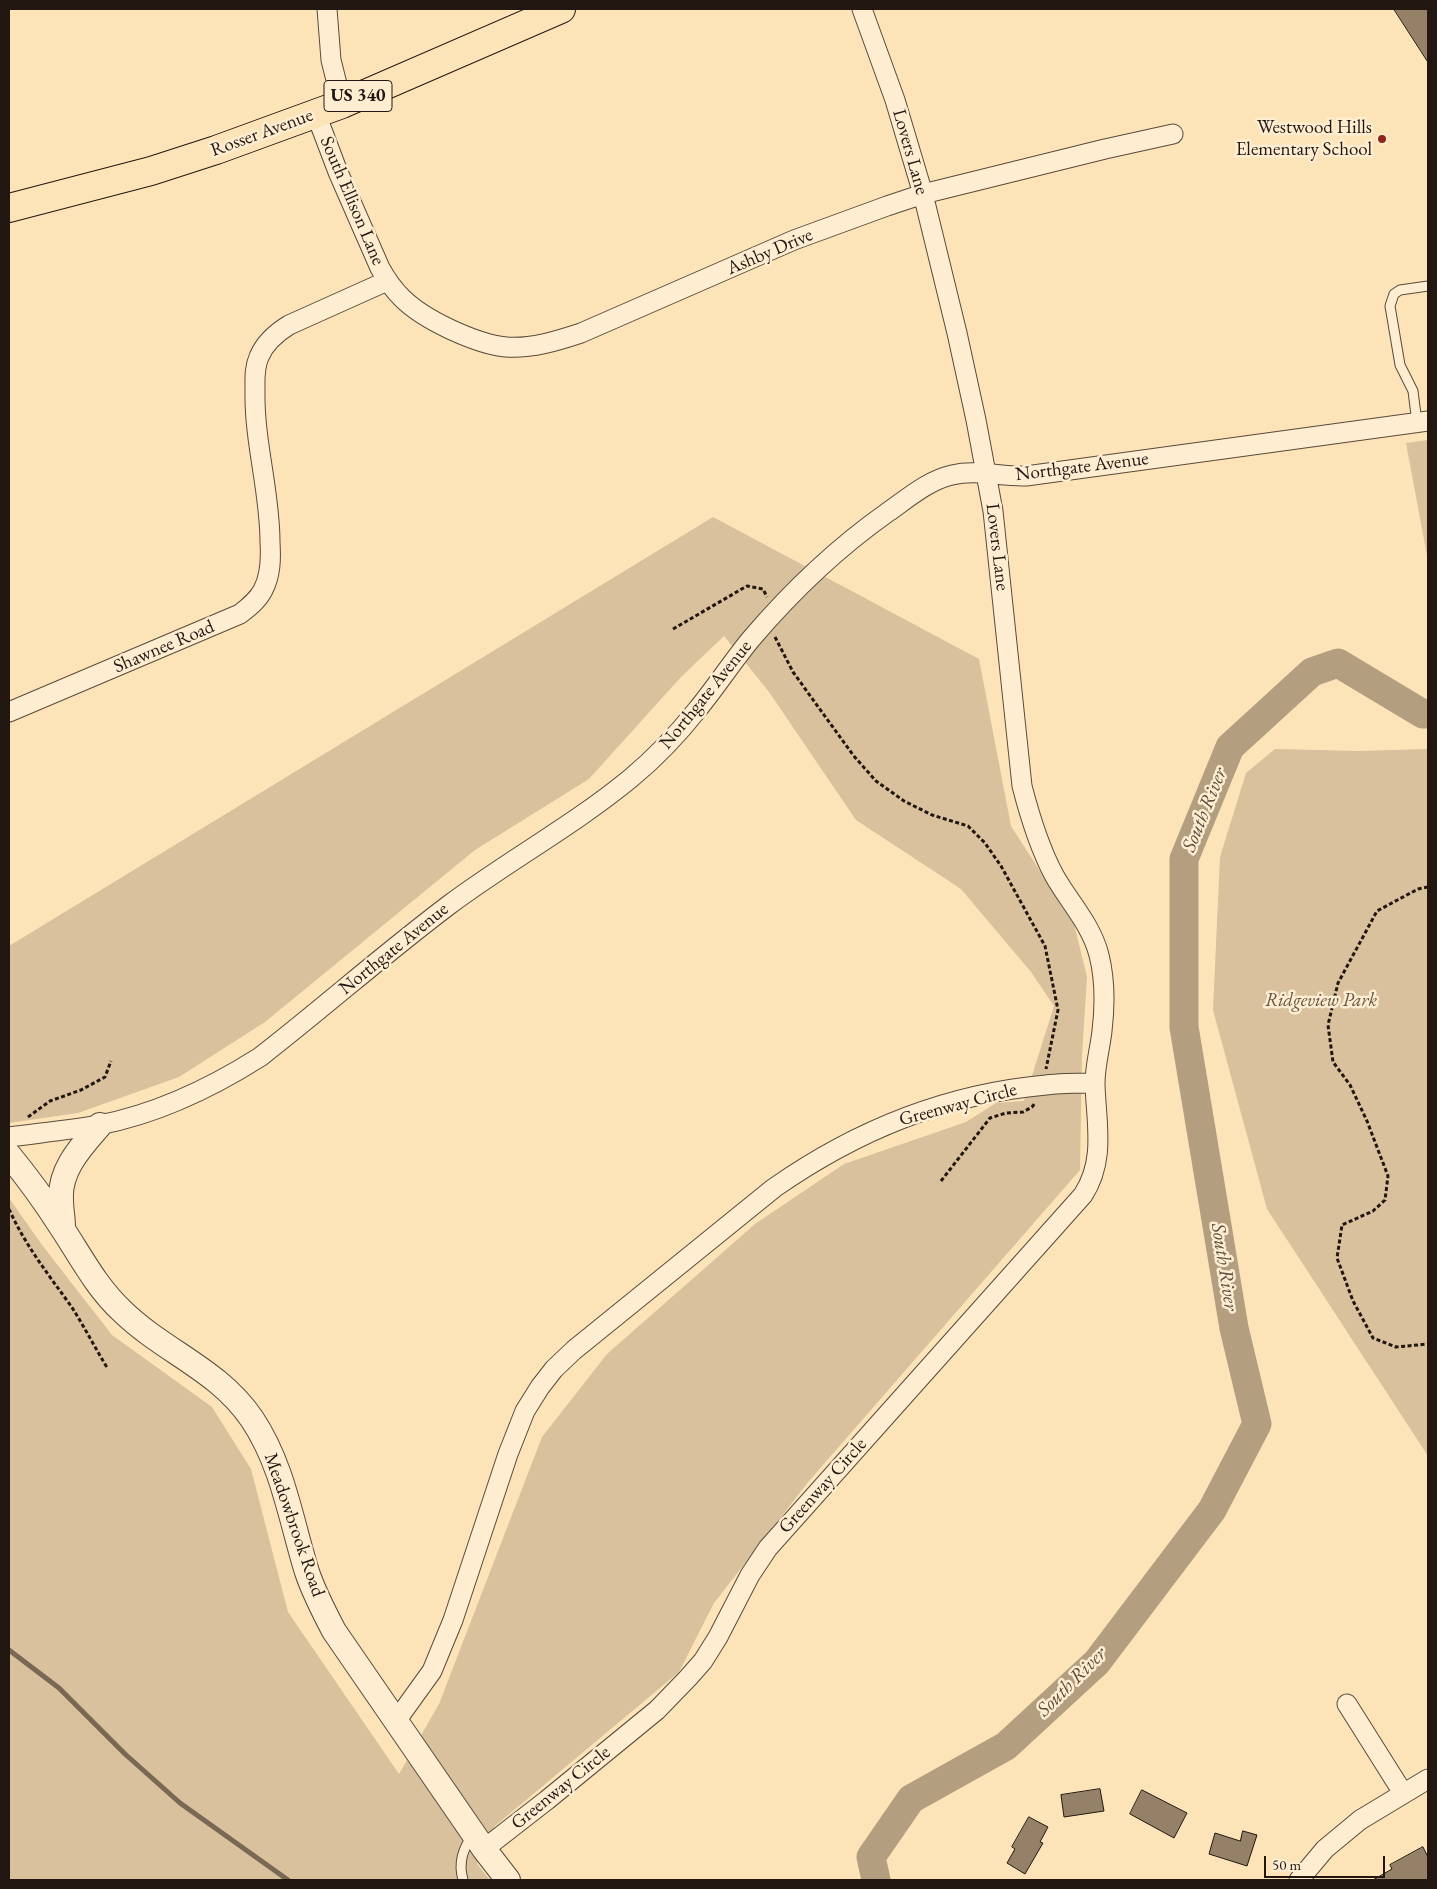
<!DOCTYPE html>
<style>
body{margin:0}
#map{position:relative;width:1437px;height:1889px;overflow:hidden;background:#fde4b8;font-family:"EB Garamond",serif}
canvas{display:block}
.frame{position:absolute;inset:0;border:10px solid #221611;pointer-events:none}
.scale{position:absolute;left:1264px;top:1856px;width:121px;height:22px;box-sizing:border-box;border:2px solid #221611;border-top:0;padding-left:6px;font-size:15px;line-height:18px;white-space:nowrap;color:#221611;-webkit-text-stroke:4px #feedd1;paint-order:stroke}
</style>
<div id="map">
<canvas width="1437" height="1889"></canvas>
<div class="frame"></div>
<div class="scale">50 m</div>
</div>
<script>
const g = document.querySelector('canvas').getContext('2d');
g.lineJoin = 'round';
function fillPath(path, color) {
  g.fillStyle = color;
  g.fill(path, 'evenodd');
}
function trace(path, color, width, dash) {
  g.strokeStyle = color;
  g.lineWidth = width;
  g.lineCap = dash ? 'butt' : 'round';
  g.setLineDash(dash || []);
  g.stroke(path);
}
function label(font, color, halo, rows, align = 'center') {
  g.font = font + ' "EB Garamond",serif';
  g.lineWidth = 5;
  g.setLineDash([]);
  g.textBaseline = 'middle';
  g.strokeStyle = halo;
  g.fillStyle = color;
  for (const [text, x, y, turn = 0] of rows) {
    g.save();
    g.translate(x, y);
    g.rotate((+turn || 0) * Math.PI / 180);
    g.textAlign = isNaN(turn) ? turn : align;
    if (halo) g.strokeText(text, 0, 0);
    g.fillText(text, 0, 0);
    g.restore();
  }
}
const green = new Path2D(`
 M 1428,440 L 1428,561 L 1406,443 Z
 M 713,517 L 979,659 L 1011,826 L 1074,924 L 1087,977 L 1082,1056 L 1080,1170 L 809,1481 L 714,1603 L 679,1672 L 495,1826 L 477,1864 L 490,1880 L 9,1880 L 9,1198 L 42,1245 L 112,1335 L 212,1407 L 251,1469 L 288,1612 L 399,1774 L 439,1704 L 542,1437 L 607,1354 L 755,1224 L 844,1164 L 966,1122 L 996,1103 L 1024,1101 L 1054,1006 L 1031,972 L 961,889 L 856,820 L 769,692 L 724,636 L 681,677 L 589,779 L 475,850 L 265,1022 L 179,1077 L 78,1113 L 9,1123 L 9,946 Z
 M 1275,749 L 1359,751 L 1428,749 L 1428,1456 L 1267,1209 L 1213,1010 L 1220,857 L 1246,773 Z`);
const stream = new Path2D(`
 M 9,1650 L 59,1688 L 125,1754 L 180,1803 L 288,1880`);
const river = new Path2D(`
 M 876,1880 L 871,1857 L 911,1799 L 1006,1746 L 1097,1662 L 1212,1510 L 1257,1424 L 1234,1328 L 1184,1027 L 1184,859 L 1230,747 L 1312,672 L 1338,663 L 1423,714 L 1428,714`);
const building = new Path2D(`
 M 1394,9 L 1428,9 L 1428,62 Z
 M 1100,1789 L 1104,1811 L 1064,1817 L 1061,1795 Z
 M 1142,1790 L 1187,1813 L 1174,1838 L 1130,1814 Z
 M 1029,1817 L 1048,1827 L 1040,1842 L 1043,1843 L 1025,1874 L 1007,1863 L 1015,1849 L 1012,1847 Z
 M 1243,1831 L 1257,1835 L 1247,1866 L 1209,1854 L 1215,1833 L 1240,1841 Z
 M 1423,1847 L 1428,1857 L 1428,1880 L 1373,1880 L 1392,1869 L 1390,1865 Z`);
const path = new Path2D(`
 M 673,629 L 747,586 L 763,589 L 767,597
 M 775,637 L 793,672 L 853,755 L 876,781 L 904,801 L 932,815 L 968,826 L 985,843 L 1001,866 L 1045,946 L 1058,1010 L 1046,1069
 M 1428,887 L 1418,889 L 1377,911 L 1338,983 L 1328,1025 L 1333,1062 L 1350,1085 L 1367,1121 L 1388,1176 L 1385,1200 L 1373,1211 L 1342,1225 L 1337,1258 L 1353,1301 L 1373,1338 L 1396,1347 L 1428,1344
 M 28,1117 L 50,1101 L 81,1090 L 105,1077 L 111,1061
 M 941,1181 L 990,1118 L 1006,1113 L 1023,1112 L 1032,1107 L 1035,1103
 M 9,1209 C 25,1245 48,1274 71,1306 C 84,1326 95,1348 108,1369`);
const service = new Path2D(`
 M 1417,423 L 1413,391 L 1400,365 L 1390,306 L 1394,294 L 1400,290 L 1428,286
 M 463,1880 C 458,1862 463,1849 473,1834`);
const minor = new Path2D(`
 M 327,9 L 331,60 L 342,104
 M 316,114 L 338,172 L 380,268 C 386,279 393,289 402,298 C 424,320 476,344 506,347 C 531,349 557,341 581,333 L 794,240 L 887,206 L 923,194 L 1105,149 L 1173,134
 M 9,712 L 240,614 C 249,607 258,600 263,590 C 271,575 271,558 270,542 C 270,491 254,442 255,391 C 255,380 254,368 259,357 C 265,342 276,333 289,325 L 387,281
 M 9,1137 C 39,1133 69,1130 99,1125 C 157,1114 211,1088 260,1057 C 323,1008 384,954 449,905 C 508,861 574,825 631,778 C 655,758 678,734 697,710 C 716,687 732,662 751,639 C 791,592 837,548 888,512 C 908,498 929,480 952,475 C 977,469 1001,477 1026,476 L 1428,421
 M 1347,1704 L 1403,1793
 M 396,1721 L 432,1671 L 453,1620 L 508,1454 L 525,1411 L 540,1387 L 554,1369 L 574,1350 L 774,1188 C 857,1130 945,1094 1046,1085 C 1062,1083 1079,1083 1095,1083
 M 484,1849 L 547,1800 L 657,1710 L 688,1678 L 703,1661 L 718,1637 L 750,1575 L 768,1548 L 1083,1195 C 1106,1160 1096,1122 1095,1084 C 1095,1065 1100,1049 1102,1031 C 1105,1006 1105,979 1099,955 C 1091,924 1069,902 1054,875 C 1039,847 1030,817 1022,786 L 993,511 L 976,420 L 957,333 L 923,194 L 895,100 L 862,9
 M 1299,1880 L 1325,1849 L 1360,1820 L 1428,1779`);
const tertiary = new Path2D(`
 M 9,1155 C 28,1178 46,1203 62,1228 C 81,1257 97,1288 122,1311 C 164,1352 218,1369 252,1419 C 283,1465 291,1521 307,1572 C 314,1593 324,1612 334,1631 L 484,1849 L 508,1880
 M 63,1227 C 63,1218 61,1209 61,1200 C 59,1169 82,1146 100,1125`);
const primary = new Path2D(`
 M 9,208 L 151,171 L 216,150 L 342,104 L 561,9`);
const markers = [
 [1382,139,5,"#8f2418"]
];
const shields = [
 [358,96,68]
];
const shieldNames = [
 ["US 340",358,96]
];
const poiNames = [
 ["Westwood Hills",1372,128],
 ["Elementary School",1372,150]
];
const streetNames = [
 ["Rosser Avenue",262,133,-20],
 ["Lovers Lane",910,152,74],
 ["South Ellison Lane",352,201,67],
 ["Ashby Drive",770,252,-23],
 ["Northgate Avenue",1082,467,-7],
 ["Lovers Lane",997,547,83],
 ["Shawnee Road",164,647,-23],
 ["Northgate Avenue",706,695,-51],
 ["Northgate Avenue",394,949,-39],
 ["Greenway Circle",958,1105,-15],
 ["Greenway Circle",823,1486,-48],
 ["Meadowbrook Road",294,1525,71],
 ["Greenway Circle",561,1788,-39]
];
const parkNames = [
 ["Ridgeview Park",1321,1001]
];
const waterNames = [
 ["South River",1205,810,-68],
 ["South River",1224,1267,81],
 ["South River",1072,1682,-45]
];
fillPath(green, '#d8c19c');
trace(stream, '#796853', 5);
trace(river, '#b39e7f', 29);
fillPath(building, '#948168');
trace(building, '#221611', 1);
trace(service, '#594a3b', 11);
trace(minor, '#594a3b', 21);
trace(tertiary, '#594a3b', 26);
trace(primary, '#221611', 30);
trace(path, '#221611', 3, [4, 2.5]);
trace(service, '#feedd1', 9);
trace(minor, '#feedd1', 19);
trace(tertiary, '#feedd1', 24);
trace(primary, '#fde4b8', 28);
for (const [x, y, r, color] of markers) {
  const dot = new Path2D();
  dot.arc(x, y, r, 0, 2 * Math.PI);
  g.fillStyle = color;
  g.fill(dot);
  trace(dot, '#feedd1', 2);
}
for (const [x, y, w] of shields) {
  const box = new Path2D();
  box.roundRect(x - w / 2, y - 15.5, w, 31, 4);
  g.fillStyle = '#feedd1';
  g.fill(box);
  trace(box, '#221611', 1);
}
label('bold 18px', '#221611', null, shieldNames);
label('19px', '#221611', '#feedd1', poiNames, 'right');
label('19px', '#221611', '#feedd1', streetNames);
label('italic 19px', '#625242', '#feedd1', parkNames);
label('italic 20px', '#5c4c3d', '#feedd1', waterNames);
</script>
